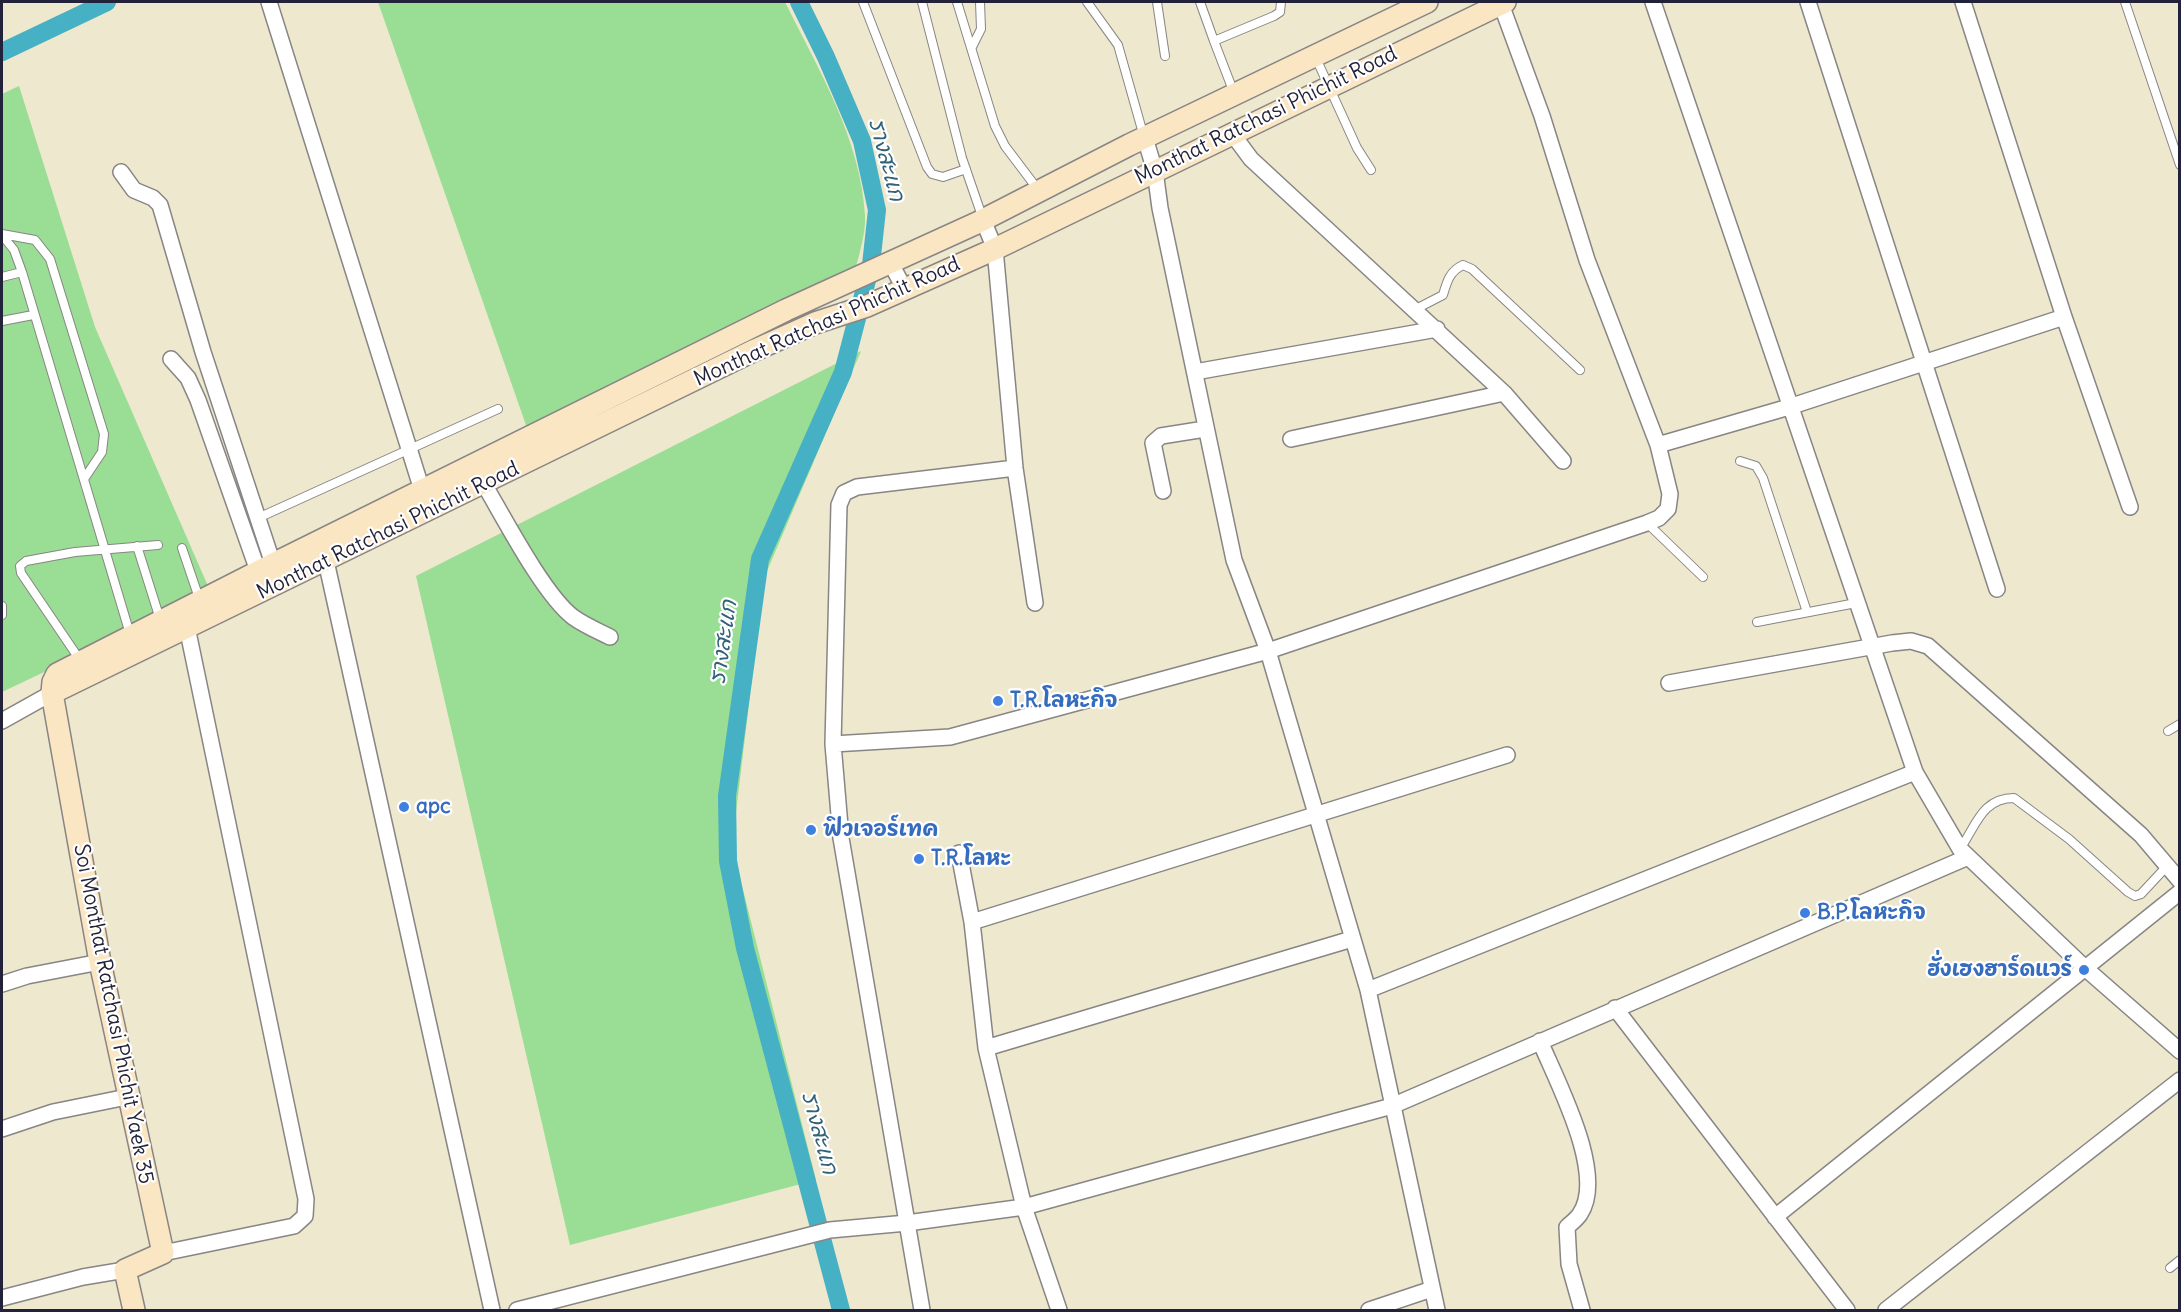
<!DOCTYPE html>
<meta charset="utf-8">
<style>
body{margin:0}
#map{position:relative;width:2181px;height:1312px;overflow:hidden;background:#ede8ce;font-family:Delius,sans-serif}
canvas{display:block}
.frame{position:absolute;inset:0;border:3px solid #22223b;pointer-events:none}
</style>
<div id="map">
<canvas width="2181" height="1312"></canvas>
<div class="frame"></div>
</div>
<script>
const g = document.querySelector('canvas').getContext('2d');
g.lineJoin = 'round';
function fillPath(path, color) {
  g.fillStyle = color;
  g.fill(path, 'evenodd');
}
function trace(path, color, width, dash) {
  g.strokeStyle = color;
  g.lineWidth = width;
  g.lineCap = dash ? 'butt' : 'round';
  g.setLineDash(dash || []);
  g.stroke(path);
}
function label(font, color, halo, rows, align = 'center') {
  g.font = font + ' Delius,"Playpen Sans Thai",sans-serif';
  g.lineWidth = 4.5;
  g.setLineDash([]);
  g.textBaseline = 'middle';
  g.strokeStyle = halo;
  g.fillStyle = color;
  for (const [text, x, y, turn = 0] of rows) {
    g.save();
    g.translate(x, y);
    g.rotate((+turn || 0) * Math.PI / 180);
    g.textAlign = isNaN(turn) ? turn : align;
    if (halo) g.strokeText(text, 0, 0);
    g.fillText(text, 0, 0);
    g.restore();
  }
}
const green = new Path2D(`
 M 378,2 L 785,2 C 818,69 861,139 865,216 C 866,233 859,254 855,271 L 527,428 Z
 M 19,86 L 95,327 L 211,593 L 2,692 L 2,94 Z
 M 861,351 L 764,578 L 732,846 L 816,1180 L 570,1245 L 416,576 Z`);
const canal = new Path2D(`
 M 799,2 L 826,57 L 862,141 L 877,210 L 871,265 L 843,372 L 760,559 L 727,796 L 728,861 L 745,948 L 841,1310
 M 2,52 L 107,2`);
const lane = new Path2D(`
 M 863,2 L 927,167 L 932,174 L 943,177 L 966,169
 M 922,2 L 962,158 L 983,219
 M 957,2 L 995,126 L 1005,146 L 1039,191
 M 1087,2 L 1118,45 L 1144,137
 M 1157,2 L 1165,56
 M 1200,2 L 1214,41
 M 2125,2 L 2180,165
 M 972,47 L 981,29 L 980,2
 M 1315,56 L 1357,148 L 1371,170
 M 1234,93 L 1214,41 L 1274,16 L 1280,12 L 1281,2
 M 2,234 L 35,240 L 50,259 L 104,434 L 102,452 L 84,479
 M 2,235 L 14,250 L 22,272 L 130,634
 M 2,277 L 22,272
 M 1414,310 L 1443,295 C 1447,281 1450,271 1463,265 L 1472,269 L 1580,370
 M 2,321 L 33,315
 M 1740,461 L 1756,466 L 1763,478 L 1807,612
 M 258,518 L 498,409
 M 1647,523 L 1703,577
 M 137,546 L 160,619
 M 182,548 L 200,601
 M 2,606 L 2,615
 M 1757,622 L 1856,603
 M 80,660 L 21,573 L 20,566 L 26,561 L 75,552 L 158,545
 M 2168,731 L 2180,724
 M 1960,849 C 1976,826 1982,798 2014,798 L 2069,839 L 2128,892 L 2135,896 L 2141,894 L 2168,865
 M 2170,1268 L 2180,1260`);
const street = new Path2D(`
 M 269,2 L 422,490
 M 1653,2 L 1915,772 L 1960,849 L 2085,968 L 2180,1051
 M 1808,2 L 1997,589
 M 1963,2 L 2064,317 L 2130,507
 M 1231,132 L 1251,159 L 1504,393 L 1563,461
 M 1145,138 L 1155,171 L 1160,208 L 1234,560 L 1268,651 L 1368,990 L 1437,1310
 M 121,172 L 134,190 L 153,198 L 160,205 L 203,352 L 273,564
 M 983,220 L 995,249 L 1015,468 L 1035,603
 M 890,262 L 904,288
 M 171,359 L 188,378 L 198,400 L 258,571
 M 1195,372 L 1437,329
 M 1291,439 L 1504,393
 M 1658,445 L 1789,407 L 2064,317
 M 484,484 C 504,518 544,595 573,617 C 584,625 598,631 610,637
 M 1163,491 L 1153,443 L 1161,436 L 1205,429
 M 324,552 L 492,1310
 M 1669,683 L 1892,643 L 1911,641 L 1928,646 L 2141,835 L 2180,881
 M 2,721 L 52,693
 M 833,744 L 950,737 L 1268,651 L 1647,523 L 1659,518 L 1668,509 L 1670,494 L 1658,445 L 1587,260 L 1542,116 L 1501,4
 M 959,853 L 972,922 L 986,1048 L 1024,1207 L 1059,1310
 M 972,922 L 1507,755
 M 2,984 L 27,976 L 100,962
 M 1368,990 L 1915,772
 M 1615,1008 L 1847,1310
 M 1540,1041 C 1556,1080 1607,1174 1580,1214 C 1577,1219 1571,1223 1567,1227 L 1569,1264 L 1582,1310
 M 986,1048 L 1352,939
 M 2,1129 L 53,1112 L 127,1097
 M 1775,1217 L 2180,892
 M 163,1253 L 294,1226 L 305,1216 L 306,1199 L 187,627
 M 2,1298 L 83,1277 L 125,1270
 M 517,1310 L 830,1230 L 907,1223 L 1024,1207 L 1392,1106 L 1968,857
 M 922,1310 L 841,838 L 833,744 L 839,505 L 844,493 L 857,487 L 1015,468
 M 1369,1310 L 1432,1289
 M 1886,1310 L 2180,1080`);
const secondary = new Path2D(`
 M 52,693 L 755,350 L 815,323 L 867,306 L 995,249 L 1505,2
 M 134,1310 L 125,1270 L 163,1253 L 100,962 L 52,693 L 53,682 L 57,674 L 273,564 L 786,310 L 977,223 L 1129,145 L 1427,2`);
const markers = [
 [998,701,6,"#3f7fe0"],
 [404,807,6,"#3f7fe0"],
 [811,830,6,"#3f7fe0"],
 [919,859,6,"#3f7fe0"],
 [1805,913,6,"#3f7fe0"],
 [2084,970,6,"#3f7fe0"]
];
const streetNames = [
 ["Monthat Ratchasi Phichit Road",1266,116,-26],
 ["Monthat Ratchasi Phichit Road",827,322,-24],
 ["Monthat Ratchasi Phichit Road",388,531,-26],
 ["Soi Monthat Ratchasi Phichit Yaek 35",113,1014,79]
];
const shopNames = [
 ["T.R.โลหะกิจ",1010,701],
 ["apc",416,807],
 ["ฟิวเจอร์เทค",823,830],
 ["T.R.โลหะ",931,859],
 ["B.P.โลหะกิจ",1817,913],
 ["ฮั่งเฮงฮาร์ดแวร์",2072,970,"right"]
];
const waterNames = [
 ["รางสะแก",886,160,75],
 ["รางสะแก",724,642,-82],
 ["รางสะแก",819,1133,75]
];
fillPath(green, '#9add94');
trace(canal, '#46b0c4', 18);
trace(lane, '#888584', 10);
trace(street, '#888584', 18);
trace(secondary, '#888584', 24);
trace(lane, '#fff', 8);
trace(street, '#fff', 15);
trace(secondary, '#fbe6c4', 21);
for (const [x, y, r, color] of markers) {
  const dot = new Path2D();
  dot.arc(x, y, r, 0, 2 * Math.PI);
  g.fillStyle = color;
  g.fill(dot);
  trace(dot, '#fff', 2);
}
label('21px', '#22223b', '#fff', streetNames);
label('bold 21px', '#366cbe', '#fff', shopNames, 'left');
label('italic 22px', '#326279', '#fff', waterNames);
</script>
